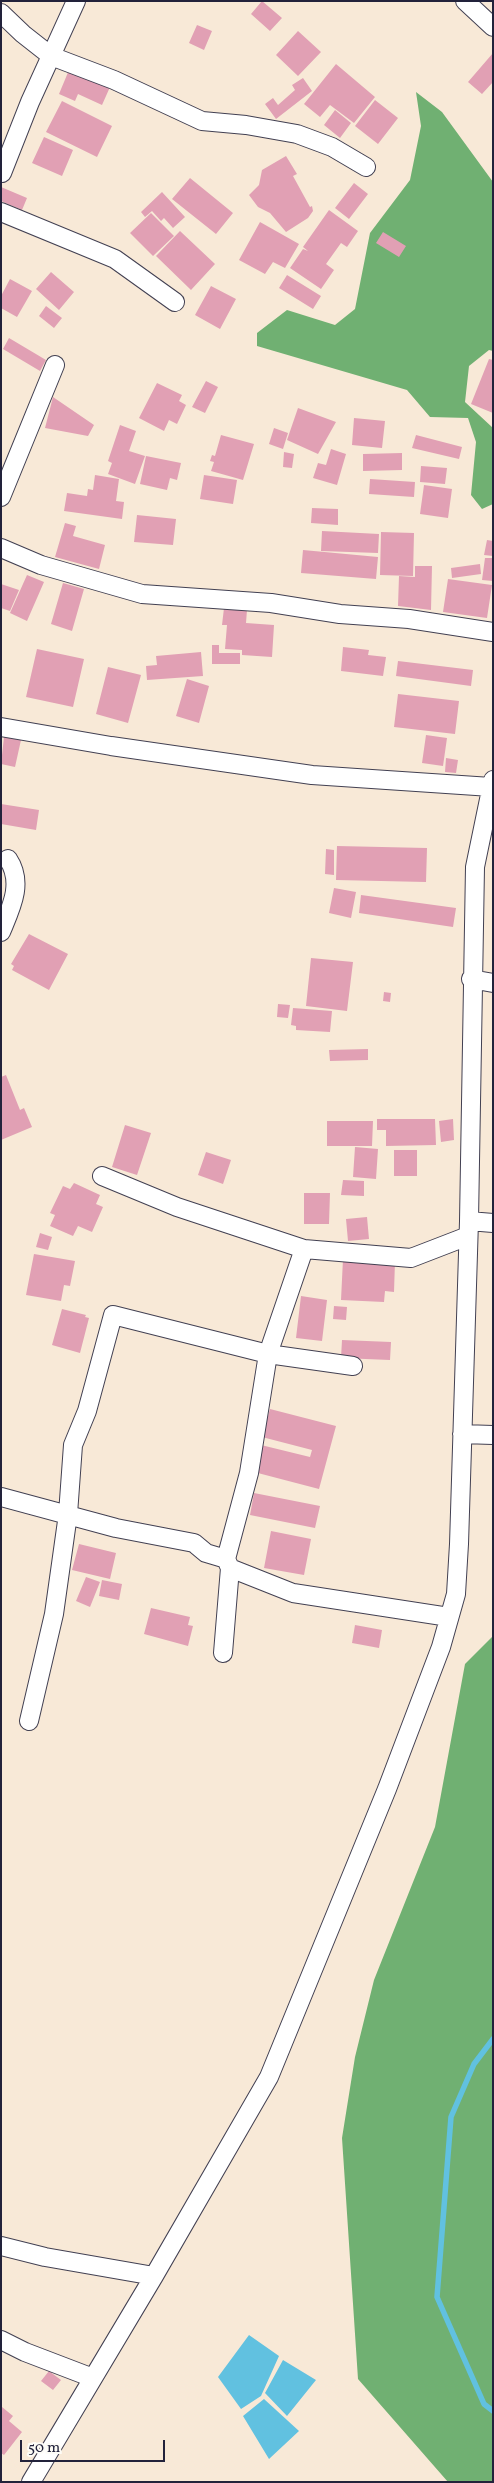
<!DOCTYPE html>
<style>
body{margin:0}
#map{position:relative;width:494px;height:2483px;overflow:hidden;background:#f8e9d7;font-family:Vollkorn,serif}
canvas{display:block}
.frame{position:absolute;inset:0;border:2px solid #22223b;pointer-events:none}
.scale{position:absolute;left:20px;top:2440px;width:145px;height:22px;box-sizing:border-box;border:2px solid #22223b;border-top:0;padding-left:6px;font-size:15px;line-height:18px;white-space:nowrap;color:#22223b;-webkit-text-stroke:4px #fdfcf7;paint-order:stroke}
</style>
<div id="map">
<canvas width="494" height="2483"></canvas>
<div class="frame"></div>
<div class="scale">50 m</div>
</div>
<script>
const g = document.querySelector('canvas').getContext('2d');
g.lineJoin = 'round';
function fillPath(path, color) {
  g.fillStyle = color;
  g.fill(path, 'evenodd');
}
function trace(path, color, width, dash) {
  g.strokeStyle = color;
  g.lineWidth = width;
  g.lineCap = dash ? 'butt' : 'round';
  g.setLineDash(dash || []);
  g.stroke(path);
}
const forest = new Path2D(`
 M 416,92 L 442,112 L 493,182 L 493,351 L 489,350 L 469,366 L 465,402 L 493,428 L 493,504 L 482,509 L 471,495 L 476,442 L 468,418 L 430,417 L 407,390 L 257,346 L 257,333 L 287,310 L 335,325 L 355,309 L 370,233 L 410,180 L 421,126 Z
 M 493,1636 L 493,2482 L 448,2482 L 358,2379 L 342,2138 L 355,2057 L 374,1980 L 435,1827 L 465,1664 Z`);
const water = new Path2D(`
 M 249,2335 L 279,2356 L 261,2396 L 241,2409 L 218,2377 Z
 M 283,2360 L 316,2380 L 287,2416 L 265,2393 Z
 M 264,2399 L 299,2431 L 269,2459 L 243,2416 Z`);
const stream = new Path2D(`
 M 493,2039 L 474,2064 L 451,2117 L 437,2297 L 484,2404 L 493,2411`);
const building = new Path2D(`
 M 262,1 L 282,18 L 270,31 L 251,14 Z
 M 197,25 L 212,31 L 204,50 L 189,43 Z
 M 298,31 L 321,52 L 298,76 L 276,55 Z
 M 493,53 L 493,82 L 482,94 L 468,82 Z
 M 336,64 L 375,97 L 354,123 L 330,105 L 320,117 L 304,104 Z
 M 69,70 L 110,87 L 102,105 L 78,94 L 75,101 L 59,94 Z
 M 303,78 L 312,91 L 276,119 L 265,104 L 273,98 L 278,105 L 295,90 L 292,85 Z
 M 375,100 L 398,118 L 378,144 L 355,126 Z
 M 62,101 L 112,126 L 97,157 L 46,132 Z
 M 335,110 L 351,123 L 340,138 L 324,125 Z
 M 44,137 L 73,150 L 62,176 L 32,163 Z
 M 286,156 L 297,174 L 293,176 L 310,207 L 312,206 L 313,211 L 308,218 L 286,232 L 270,213 L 258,207 L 249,195 L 259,185 L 262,170 Z
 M 190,178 L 233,213 L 216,234 L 172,199 Z
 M 354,183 L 368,194 L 349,219 L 335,208 Z
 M 1,187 L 27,198 L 22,210 L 1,201 Z
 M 162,192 L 185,217 L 173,228 L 164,218 L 161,221 L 152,211 L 145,217 L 141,212 Z
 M 329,210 L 358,231 L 347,247 L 341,243 L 326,264 L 334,270 L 321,289 L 290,268 L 303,249 L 308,251 L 303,247 Z
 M 151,213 L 174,236 L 153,256 L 130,233 Z
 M 260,222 L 299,244 L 285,268 L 273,262 L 265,274 L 239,260 Z
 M 180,231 L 215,264 L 191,290 L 156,256 Z
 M 383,232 L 406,246 L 399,257 L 376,243 Z
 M 51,272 L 74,292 L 59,310 L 36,289 Z
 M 287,275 L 321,296 L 313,309 L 279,288 Z
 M 10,279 L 32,291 L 17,317 L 1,308 L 1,296 Z
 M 211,286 L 236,299 L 220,329 L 195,315 Z
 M 46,306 L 62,318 L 54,328 L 39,316 Z
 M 9,338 L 46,360 L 40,371 L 3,349 Z
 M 489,359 L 493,360 L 493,413 L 471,404 Z
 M 206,381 L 218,387 L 205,413 L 192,407 Z
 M 157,383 L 182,395 L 179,401 L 186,405 L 177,424 L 169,420 L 164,431 L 139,418 Z
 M 53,397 L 94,425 L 88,436 L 45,428 Z
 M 298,408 L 336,422 L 318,454 L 287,440 Z
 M 354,418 L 385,421 L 382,448 L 352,445 Z
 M 120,425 L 136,431 L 129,451 L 145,456 L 135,484 L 108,474 L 112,463 L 108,461 Z
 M 274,428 L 288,433 L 283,449 L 269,444 Z
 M 221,435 L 254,444 L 243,480 L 211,471 L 214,462 L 210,461 L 212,455 L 215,456 Z
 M 416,435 L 462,447 L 459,459 L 412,448 Z
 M 331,449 L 346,454 L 337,485 L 313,478 L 318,463 L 326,465 Z
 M 284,452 L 294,454 L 292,468 L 283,467 Z
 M 402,453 L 402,470 L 363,471 L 363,454 Z
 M 146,456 L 181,463 L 177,480 L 170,478 L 167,490 L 140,484 Z
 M 421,466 L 447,468 L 445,484 L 420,482 Z
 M 95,475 L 119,479 L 116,501 L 124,502 L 122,519 L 64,511 L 67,493 L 87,496 L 88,489 L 93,490 Z
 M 204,475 L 237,480 L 233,504 L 200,499 Z
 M 370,479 L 415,482 L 414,497 L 369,494 Z
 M 424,485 L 452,489 L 448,518 L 420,514 Z
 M 312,508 L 338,509 L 338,525 L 311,523 Z
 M 137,515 L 176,519 L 173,545 L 134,542 Z
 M 65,523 L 76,526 L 73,536 L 105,545 L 99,569 L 55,557 Z
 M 322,531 L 379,534 L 378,553 L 321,551 Z
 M 381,532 L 414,533 L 413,576 L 380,575 Z
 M 487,540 L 493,541 L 493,556 L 484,555 Z
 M 303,550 L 378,557 L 376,579 L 301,573 Z
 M 485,558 L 493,558 L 493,581 L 482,580 Z
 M 480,564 L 481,574 L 452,578 L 451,568 Z
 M 415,566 L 432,566 L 431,610 L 398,606 L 399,576 L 415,577 Z
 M 27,575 L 44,582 L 27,621 L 10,613 Z
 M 448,579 L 492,585 L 487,618 L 443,612 Z
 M 63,583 L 84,589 L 72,631 L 51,624 Z
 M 1,584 L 19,590 L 10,611 L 1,608 Z
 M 224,608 L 247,610 L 246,623 L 274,625 L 272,657 L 242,655 L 242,650 L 225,649 L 227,625 L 222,625 Z
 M 212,645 L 219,645 L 219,653 L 240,653 L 240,664 L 212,664 Z
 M 343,647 L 369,650 L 368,655 L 386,657 L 383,676 L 341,671 Z
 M 37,649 L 84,659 L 73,707 L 26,697 Z
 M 201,652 L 203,676 L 147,680 L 146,666 L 157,665 L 156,656 Z
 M 398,661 L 473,670 L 471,686 L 396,676 Z
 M 108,667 L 141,675 L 128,723 L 96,714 Z
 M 187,679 L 209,686 L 199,723 L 176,716 Z
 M 398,694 L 459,701 L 455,734 L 394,727 Z
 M 426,735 L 447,738 L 443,766 L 422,763 Z
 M 4,737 L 21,740 L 15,767 L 1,764 Z
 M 446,758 L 458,760 L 456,773 L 445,772 Z
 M 1,804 L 39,810 L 36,830 L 1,824 Z
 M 337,846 L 427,848 L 426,882 L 336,880 Z
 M 326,849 L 334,850 L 334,875 L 325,874 Z
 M 334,888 L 356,892 L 351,918 L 329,913 Z
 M 361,895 L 456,908 L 453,927 L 359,913 Z
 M 29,934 L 68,954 L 49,990 L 12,970 L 14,966 L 11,964 Z
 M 311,958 L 353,962 L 347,1011 L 306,1006 Z
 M 384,992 L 391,993 L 390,1002 L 383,1001 Z
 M 278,1004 L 290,1005 L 288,1018 L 277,1017 Z
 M 293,1008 L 332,1011 L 330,1032 L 296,1030 L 296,1026 L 291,1025 Z
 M 368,1049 L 368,1060 L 330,1061 L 329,1050 Z
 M 6,1075 L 20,1110 L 24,1108 L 32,1127 L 1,1140 L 1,1077 Z
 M 377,1119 L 435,1119 L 436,1145 L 386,1146 L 386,1130 L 377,1130 Z
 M 453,1119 L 454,1140 L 441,1142 L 439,1121 Z
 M 327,1121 L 373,1121 L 372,1146 L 327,1146 Z
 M 125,1125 L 151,1133 L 137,1175 L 112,1167 Z
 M 355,1147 L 378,1149 L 376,1179 L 353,1177 Z
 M 394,1150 L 417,1150 L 417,1176 L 394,1176 Z
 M 206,1152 L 231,1160 L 223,1184 L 198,1175 Z
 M 343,1180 L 364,1181 L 364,1196 L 341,1195 Z
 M 74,1183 L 100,1195 L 96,1204 L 103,1207 L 92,1232 L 78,1226 L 73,1236 L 50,1226 L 55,1215 L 50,1213 L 63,1186 L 70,1189 Z
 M 304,1193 L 330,1193 L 329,1224 L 304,1224 Z
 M 367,1217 L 369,1239 L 348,1241 L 346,1219 Z
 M 40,1233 L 52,1237 L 48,1250 L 36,1247 Z
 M 34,1254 L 75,1261 L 70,1286 L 64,1285 L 61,1301 L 26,1295 Z
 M 343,1259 L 395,1261 L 394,1292 L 385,1291 L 384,1302 L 341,1300 Z
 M 301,1296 L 327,1300 L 322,1341 L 296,1338 Z
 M 334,1306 L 347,1307 L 346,1320 L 333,1319 Z
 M 62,1309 L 86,1315 L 85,1317 L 89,1318 L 80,1353 L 52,1345 Z
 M 342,1340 L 391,1342 L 390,1360 L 341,1358 Z
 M 270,1409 L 336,1426 L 319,1489 L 254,1472 L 261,1445 L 310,1457 L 312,1450 L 262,1437 Z
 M 254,1493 L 320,1506 L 315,1528 L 250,1515 Z
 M 271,1531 L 311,1539 L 304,1575 L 264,1568 Z
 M 79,1544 L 116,1553 L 110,1579 L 72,1570 Z
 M 86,1577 L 100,1582 L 90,1607 L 76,1601 Z
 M 102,1580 L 122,1584 L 119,1600 L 99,1596 Z
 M 151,1608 L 190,1617 L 188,1625 L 193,1626 L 188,1646 L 144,1634 Z
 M 355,1625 L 382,1630 L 379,1648 L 352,1643 Z
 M 49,2371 L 61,2380 L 53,2390 L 41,2381 Z
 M 2,2407 L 13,2416 L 9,2421 L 22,2432 L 4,2455 L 1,2453 Z`);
const street = new Path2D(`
 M 465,1 L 493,27
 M 1,13 L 23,34 L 51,56 L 114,80 L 202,121 L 246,125 L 297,134 L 332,147 L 366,167
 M 2,173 L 30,102 L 76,1
 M 1,212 L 115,259 L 175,302
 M 1,497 L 55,365
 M 1,548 L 41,565 L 142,594 L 271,603 L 340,614 L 409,619 L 493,632
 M 1,727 L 111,746 L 312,775 L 491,787
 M 1,932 C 11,908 24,883 8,859
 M 471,979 L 493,983
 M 102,1176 L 177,1207 L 304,1249 L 411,1258 L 468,1236
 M 469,1221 L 493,1223
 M 462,1434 L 493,1435
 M 1,1497 L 116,1528 L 194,1543 L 206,1553 L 226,1559 L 230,1568 L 223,1653
 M 226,1559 L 249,1473 L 268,1354 L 304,1249
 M 230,1568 L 293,1593 L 449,1617
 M 29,1721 L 54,1614 L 68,1514 L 73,1445 L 87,1411 L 113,1315 L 268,1354 L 353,1366
 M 1,2246 L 45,2257 L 154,2276
 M 1,2340 L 25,2352 L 93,2378
 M 31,2482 L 154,2276 L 269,2077 L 387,1789 L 441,1647 L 456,1594 L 459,1544 L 469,1221 L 475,867 L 493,780`);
fillPath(forest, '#70b072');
fillPath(water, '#61c1e0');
trace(stream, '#61c1e0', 5.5);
fillPath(building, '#e1a0b4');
trace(street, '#424052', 20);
trace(street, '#fff', 18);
</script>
